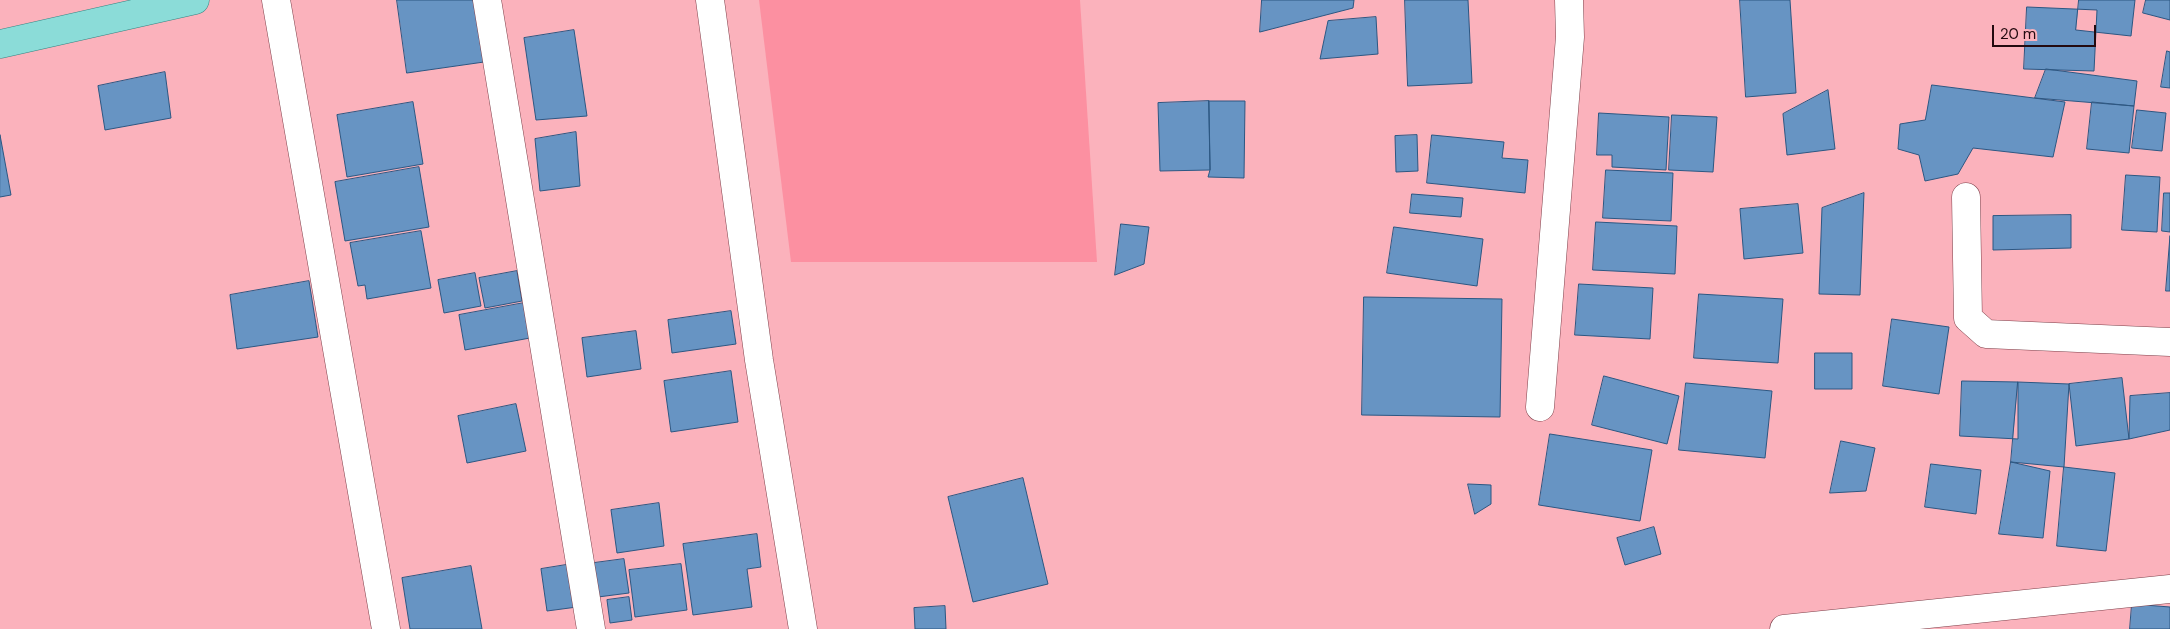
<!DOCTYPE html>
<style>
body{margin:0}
#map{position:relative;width:2170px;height:629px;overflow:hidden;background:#fbb2bc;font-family:"DM Sans",sans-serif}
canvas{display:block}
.scale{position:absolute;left:1992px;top:25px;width:104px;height:22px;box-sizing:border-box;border:2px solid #230a0f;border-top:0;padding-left:6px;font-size:15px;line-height:18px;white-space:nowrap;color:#230a0f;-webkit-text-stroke:4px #fbb2bc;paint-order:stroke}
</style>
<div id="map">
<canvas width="2170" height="629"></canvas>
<div class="scale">20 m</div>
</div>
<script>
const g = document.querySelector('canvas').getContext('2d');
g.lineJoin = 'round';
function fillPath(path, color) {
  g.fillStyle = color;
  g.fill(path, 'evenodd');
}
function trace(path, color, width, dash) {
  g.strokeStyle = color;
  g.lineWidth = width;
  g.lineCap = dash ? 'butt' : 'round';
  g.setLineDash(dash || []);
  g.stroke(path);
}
const green = new Path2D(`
 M 759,0 L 1080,0 L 1097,262 L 791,262 Z`);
const building = new Path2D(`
 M 397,0 L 483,0 L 491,61 L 407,73 Z
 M 1262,0 L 1354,0 L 1353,8 L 1260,32 Z
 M 1405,0 L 1468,0 L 1472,83 L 1408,86 Z
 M 1740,0 L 1790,0 L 1796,93 L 1746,97 Z
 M 2079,0 L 2135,0 L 2131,36 L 2076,30 Z
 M 2146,0 L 2170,0 L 2170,20 L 2143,13 Z
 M 2027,7 L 2097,10 L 2094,71 L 2024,69 Z
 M 1376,17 L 1378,54 L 1320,59 L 1328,21 Z
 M 574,30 L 587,116 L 536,120 L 524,38 Z
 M 2167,51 L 2170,52 L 2170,88 L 2161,87 Z
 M 2046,69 L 2137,81 L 2134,106 L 2035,98 Z
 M 165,72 L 171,118 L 105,130 L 98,86 Z
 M 1932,85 L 2065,102 L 2053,157 L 1973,148 L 1958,174 L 1925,181 L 1919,155 L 1898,149 L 1900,124 L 1925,120 Z
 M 1828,90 L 1835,149 L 1787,155 L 1783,114 Z
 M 1209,101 L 1245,101 L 1244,178 L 1208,177 L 1210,170 Z
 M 1209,101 L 1210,170 L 1160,171 L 1158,103 Z
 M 413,102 L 423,164 L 347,177 L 337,115 Z
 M 2092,102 L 2134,106 L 2129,153 L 2087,149 Z
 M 2137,110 L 2166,113 L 2162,151 L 2132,148 Z
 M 1599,113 L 1669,117 L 1666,170 L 1612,167 L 1612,155 L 1597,155 Z
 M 1672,115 L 1717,117 L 1713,172 L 1669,170 Z
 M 576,132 L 580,186 L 540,191 L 535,139 Z
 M 0,135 L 11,195 L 0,197 Z
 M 1417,135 L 1418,171 L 1396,172 L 1395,136 Z
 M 1432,135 L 1504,142 L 1502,158 L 1528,160 L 1525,193 L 1427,183 Z
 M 419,167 L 429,227 L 345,241 L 335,182 Z
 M 1606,170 L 1673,173 L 1671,221 L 1603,218 Z
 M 2126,175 L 2160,177 L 2157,232 L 2122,230 Z
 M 1864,193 L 1860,295 L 1819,294 L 1822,208 Z
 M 2164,193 L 2170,193 L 2170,232 L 2162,231 Z
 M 1412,194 L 1463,198 L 1461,217 L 1410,213 Z
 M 1798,204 L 1803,253 L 1744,259 L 1740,209 Z
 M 2071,215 L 2071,248 L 1993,250 L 1993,216 Z
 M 1596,222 L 1677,226 L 1675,274 L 1593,270 Z
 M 1121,224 L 1149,227 L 1144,264 L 1115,275 Z
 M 1394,227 L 1483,239 L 1477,286 L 1387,273 Z
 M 421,231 L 431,288 L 367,299 L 365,285 L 358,286 L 350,243 Z
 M 2170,236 L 2170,291 L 2166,291 Z
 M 517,271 L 522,301 L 485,308 L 479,278 Z
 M 475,273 L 481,306 L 444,313 L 438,280 Z
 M 309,281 L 318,337 L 237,349 L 230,295 Z
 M 1579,284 L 1653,288 L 1650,339 L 1575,335 Z
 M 1699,294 L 1783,299 L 1778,363 L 1694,358 Z
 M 1364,297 L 1502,299 L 1500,417 L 1362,415 Z
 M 524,303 L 530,338 L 465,350 L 459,315 Z
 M 731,311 L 736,344 L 672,353 L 668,320 Z
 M 1892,319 L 1949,327 L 1939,394 L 1883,386 Z
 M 636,331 L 641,369 L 587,377 L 582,338 Z
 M 1815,353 L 1852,353 L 1852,389 L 1815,389 Z
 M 731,371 L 738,422 L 671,432 L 664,381 Z
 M 1604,376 L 1679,396 L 1667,444 L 1592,425 Z
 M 2122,378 L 2129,439 L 2076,446 L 2069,384 Z
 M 1962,381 L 2018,382 L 2018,439 L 1960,436 Z
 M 2018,382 L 2069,384 L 2064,467 L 2011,462 Z
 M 1686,383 L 1772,391 L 1765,458 L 1679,450 Z
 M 2170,393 L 2170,430 L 2129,439 L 2130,396 Z
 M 516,404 L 526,451 L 467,463 L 458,416 Z
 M 1550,434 L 1652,450 L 1640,521 L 1539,505 Z
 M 1841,441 L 1875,448 L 1866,491 L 1830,493 Z
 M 2011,462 L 2050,471 L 2043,538 L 1999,534 Z
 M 1931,464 L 1981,470 L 1976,514 L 1925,507 Z
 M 2064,467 L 2115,473 L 2106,551 L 2057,546 Z
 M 1023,478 L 1048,584 L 973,602 L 948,497 Z
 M 1468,484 L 1491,485 L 1491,504 L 1475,514 Z
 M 659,503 L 664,546 L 617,553 L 611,510 Z
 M 1654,527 L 1661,554 L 1625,565 L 1617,538 Z
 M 757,534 L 761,567 L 747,569 L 752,607 L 693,615 L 683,544 Z
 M 624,559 L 629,593 L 598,597 L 594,563 Z
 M 572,564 L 577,607 L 547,611 L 541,569 Z
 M 681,564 L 687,610 L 635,617 L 629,570 Z
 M 471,566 L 482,629 L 410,629 L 402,578 Z
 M 629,597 L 632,620 L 610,623 L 607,600 Z
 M 2132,604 L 2170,607 L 2170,629 L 2130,629 Z
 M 945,606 L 946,629 L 915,629 L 914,608 Z`);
const minor = new Path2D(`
 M 276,0 L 386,629
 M 487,0 L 591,629
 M 710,0 L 759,360 L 803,629
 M 1966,197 L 1968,318 L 1986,334 L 2170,342
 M 1540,407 L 1570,37 L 1569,0
 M 1784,629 L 2170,589`);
const major = new Path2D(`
 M 0,44 L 195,0`);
fillPath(green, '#fc90a1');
fillPath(building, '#6794c3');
trace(building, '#2c5782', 1);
trace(minor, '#7e404a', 29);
trace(major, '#348381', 29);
trace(minor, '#fff', 28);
trace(major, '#8bdcd8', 28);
</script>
